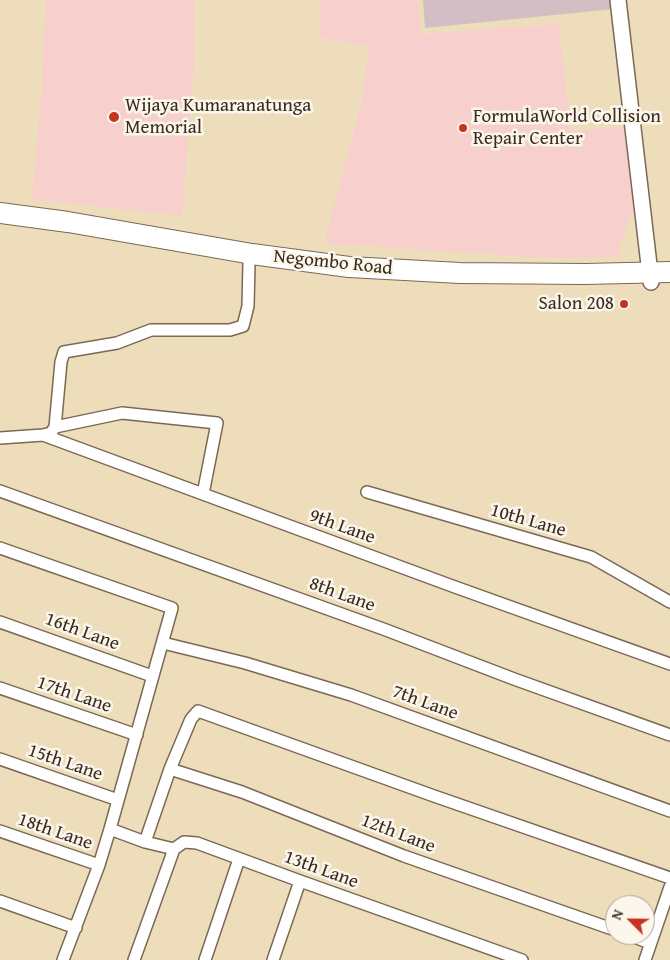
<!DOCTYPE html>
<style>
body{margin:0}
#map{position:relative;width:670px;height:960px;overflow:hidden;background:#eeddba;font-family:"Gentium Book Plus",serif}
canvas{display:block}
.north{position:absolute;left:605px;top:895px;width:50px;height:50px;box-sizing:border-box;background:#fbf7ec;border:1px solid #aea59a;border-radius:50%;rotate:293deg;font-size:14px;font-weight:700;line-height:20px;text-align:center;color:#3b2a1e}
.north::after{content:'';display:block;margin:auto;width:18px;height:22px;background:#c8321e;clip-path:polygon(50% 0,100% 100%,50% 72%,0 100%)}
</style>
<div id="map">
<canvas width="670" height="960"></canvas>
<div class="north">N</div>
</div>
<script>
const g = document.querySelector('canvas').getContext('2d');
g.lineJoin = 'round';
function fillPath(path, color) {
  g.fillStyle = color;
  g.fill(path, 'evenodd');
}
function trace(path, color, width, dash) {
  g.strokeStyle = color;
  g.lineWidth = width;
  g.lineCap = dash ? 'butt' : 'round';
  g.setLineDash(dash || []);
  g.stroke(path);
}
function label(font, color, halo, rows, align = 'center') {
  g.font = font + ' "Gentium Book Plus",serif';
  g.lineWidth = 5;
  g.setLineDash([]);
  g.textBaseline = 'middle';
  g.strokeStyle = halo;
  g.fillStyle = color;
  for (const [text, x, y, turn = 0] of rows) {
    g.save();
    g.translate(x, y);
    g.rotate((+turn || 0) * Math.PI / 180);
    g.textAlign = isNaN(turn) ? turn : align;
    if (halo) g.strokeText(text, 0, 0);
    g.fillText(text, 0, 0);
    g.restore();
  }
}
const built = new Path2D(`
 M 46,0 L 194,0 L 194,65 L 182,216 L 32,199 L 41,97 Z
 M 320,0 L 418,0 L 421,34 L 559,24 L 571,131 L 631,126 L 638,214 L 629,217 L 617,257 L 546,258 L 324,243 L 362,101 L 368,55 L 365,45 L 320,38 Z`);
const industrial = new Path2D(`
 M 423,0 L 613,0 L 614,9 L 425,28 Z`);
const street = new Path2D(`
 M 55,427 L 122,413 L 217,423 L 203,494
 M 43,435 L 51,433 L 55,427 L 61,362 L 64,352 L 117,343 L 151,330 L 230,330 L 243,326 L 248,306 L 249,263
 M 0,438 L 43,435 L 455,587 L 670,664
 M 0,491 L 386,630 L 514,679 L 670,735
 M 367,492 L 591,557 L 670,602
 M 0,548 L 172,608 L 110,829 L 99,865 L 63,960
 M 0,622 L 152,676
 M 163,643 L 245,663 L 351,695 L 670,811
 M 0,688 L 137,735
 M 0,759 L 118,800
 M 170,769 L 242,792 L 404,856 L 615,930
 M 110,829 L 145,842 L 174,849 L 184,842 L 197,843 L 300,881 L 522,960
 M 0,831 L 99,865
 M 145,842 L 170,769 L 191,719 L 198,711 L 434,796 L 670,878
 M 0,901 L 76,928
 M 629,935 L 650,943
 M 134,960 L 174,849
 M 205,960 L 239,859
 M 273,960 L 300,881
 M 645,960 L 670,887`);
const secondary = new Path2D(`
 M 618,0 L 651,282`);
const highway = new Path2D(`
 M 0,213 L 68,222 L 252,254 L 349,267 L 460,273 L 585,274 L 670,272`);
const markers = [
 [114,117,6,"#c8321e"],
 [463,128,5,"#c8321e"],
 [624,304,5,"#c8321e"]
];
const poiNames = [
 ["Wijaya Kumaranatunga",125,106],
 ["Memorial",125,128],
 ["FormulaWorld Collision",473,117],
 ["Repair Center",473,139],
 ["Salon 208",614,304,"right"]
];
const streetNames = [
 ["Negombo Road",333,263,6],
 ["10th Lane",528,521,16],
 ["9th Lane",342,527,20],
 ["8th Lane",342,595,20],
 ["16th Lane",82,632,20],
 ["17th Lane",74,695,19],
 ["7th Lane",425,703,20],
 ["15th Lane",65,763,19],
 ["18th Lane",55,832,19],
 ["12th Lane",398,834,21],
 ["13th Lane",321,870,20]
];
fillPath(built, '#f7d0ce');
fillPath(industrial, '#d2bec4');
trace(street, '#7a6955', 14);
trace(secondary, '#7a6955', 18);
trace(highway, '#7a6955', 22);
trace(street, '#fff', 11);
trace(secondary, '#fff', 15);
trace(highway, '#fff', 20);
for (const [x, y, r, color] of markers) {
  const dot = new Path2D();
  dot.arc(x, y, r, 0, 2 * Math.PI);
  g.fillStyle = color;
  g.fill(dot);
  trace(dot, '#fbf7ec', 2);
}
label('19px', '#3b2a1e', '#fbf7ec', poiNames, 'left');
label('19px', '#3b2a1e', '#fbf7ec', streetNames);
</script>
